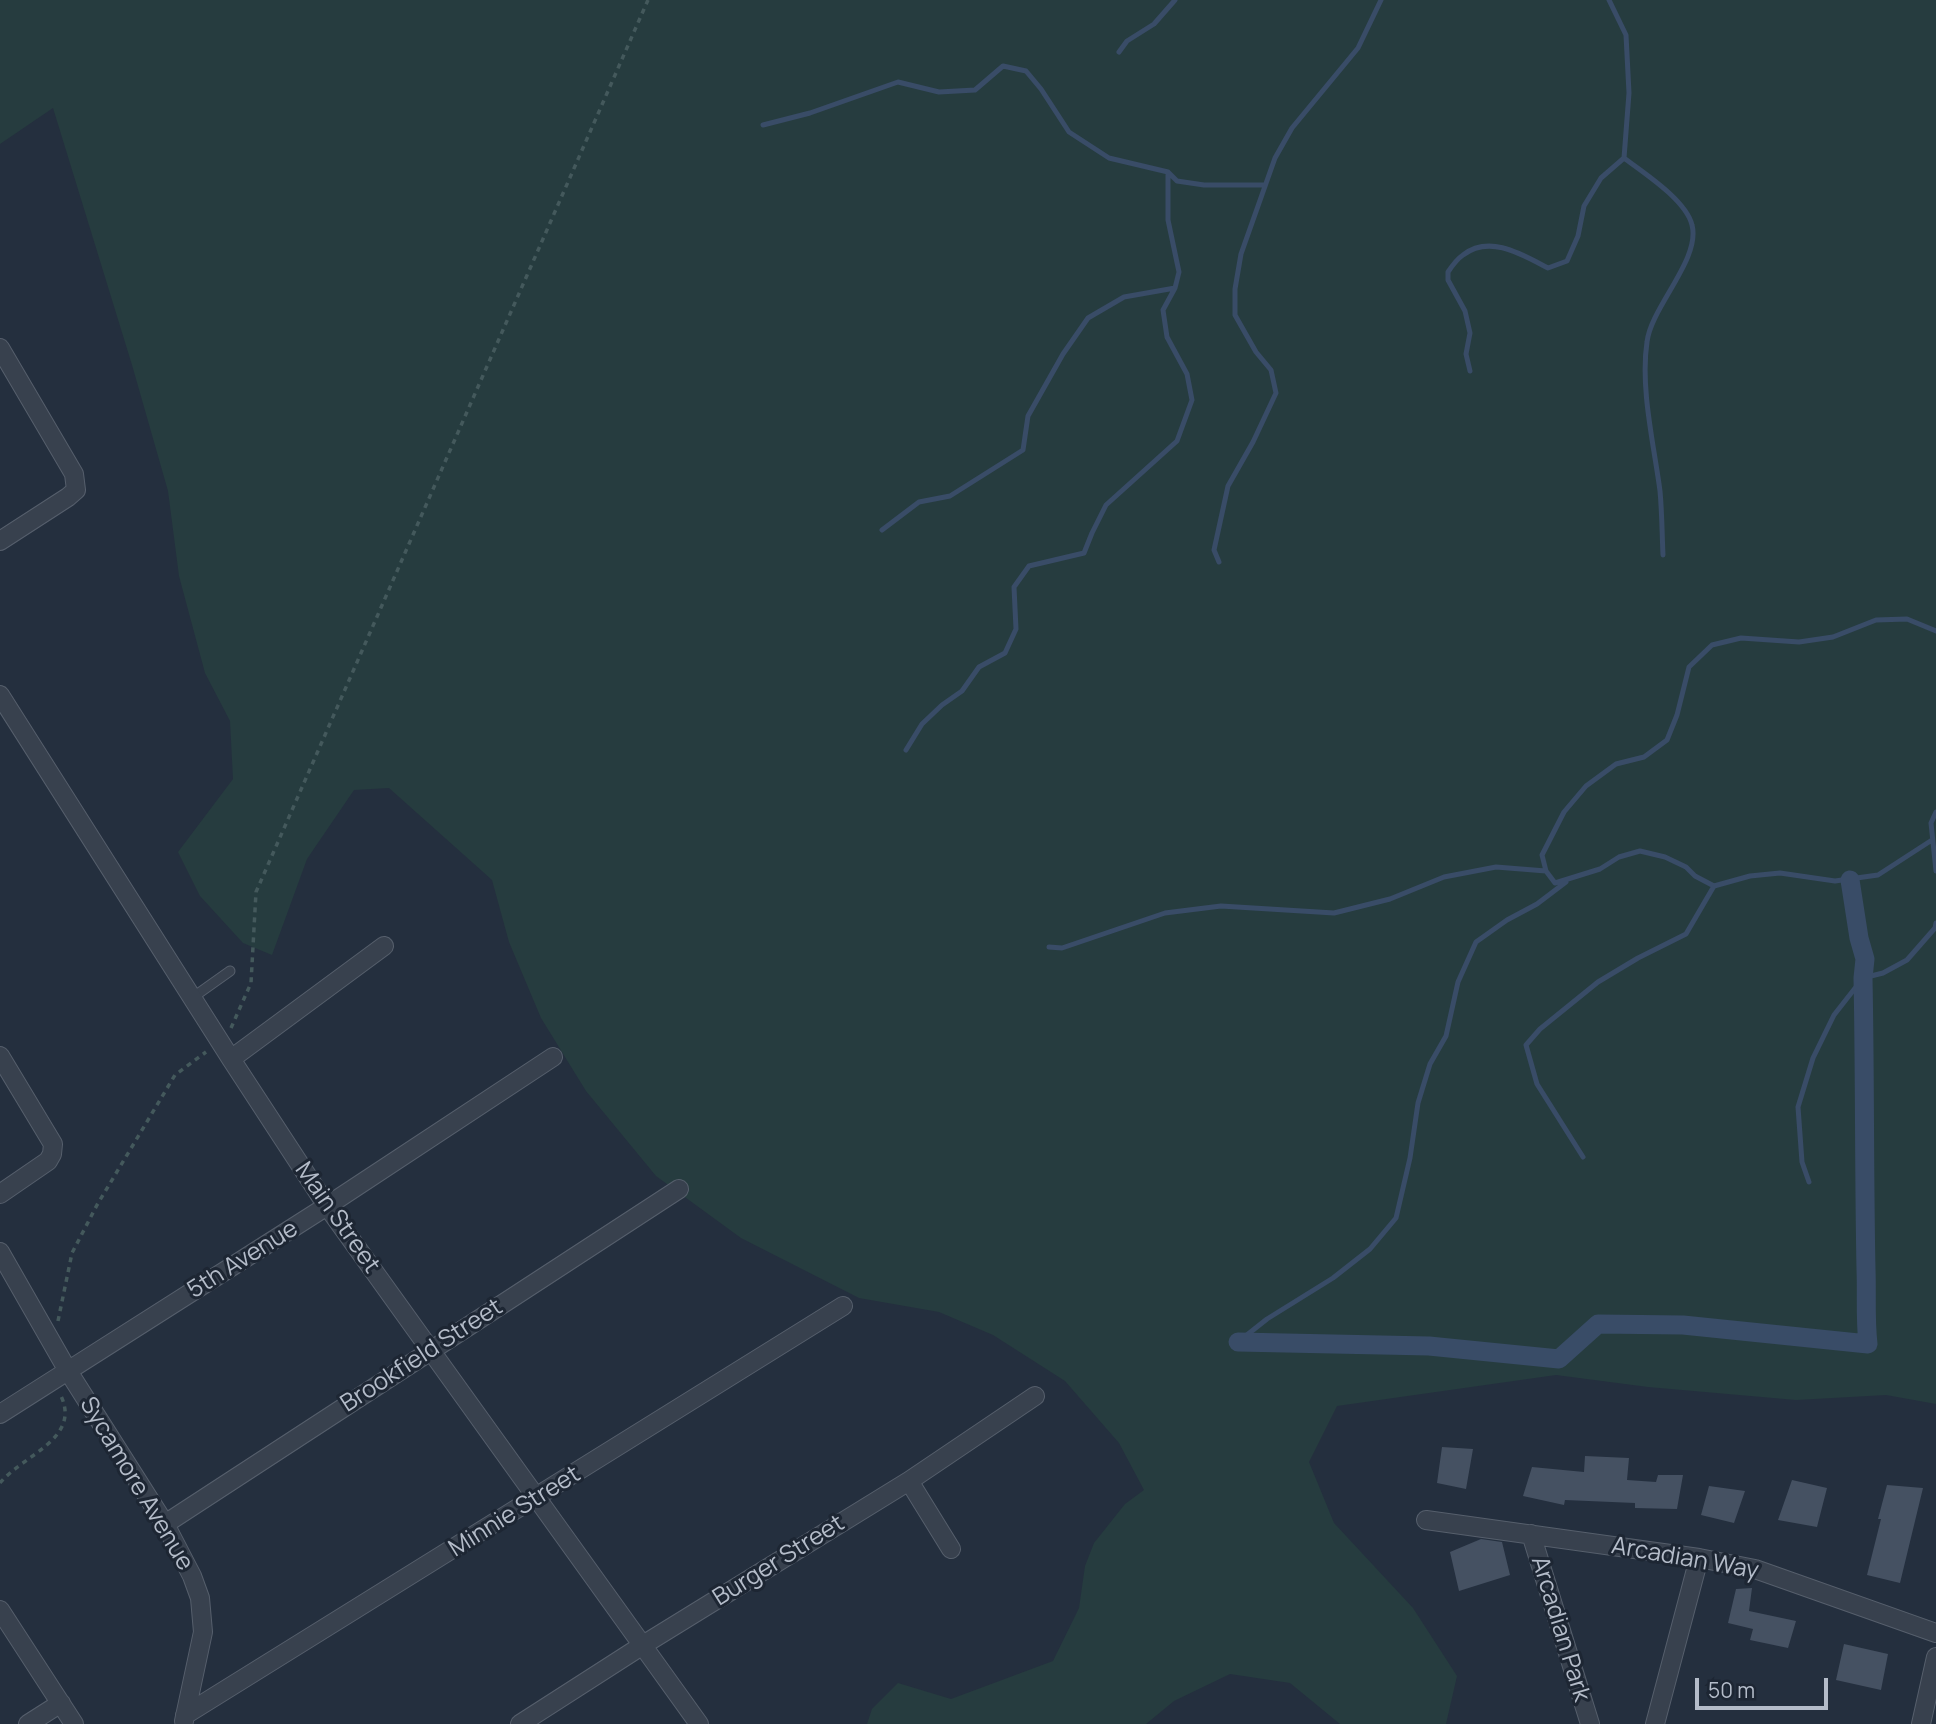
<!DOCTYPE html>
<style>
body{margin:0}
#map{position:relative;width:1936px;height:1724px;overflow:hidden;background:#242f3e;font-family:Manrope,sans-serif}
canvas{display:block}
.scale{position:absolute;left:1695px;top:1678px;width:133px;height:32px;box-sizing:border-box;border:4px solid #b4bcc9;border-top:0;padding-left:9px;font-size:21px;line-height:24px;white-space:nowrap;color:#b4bcc9;-webkit-text-stroke:5px #1d2633;paint-order:stroke}
</style>
<div id="map">
<canvas width="1936" height="1724"></canvas>
<div class="scale">50 m</div>
</div>
<script>
const g = document.querySelector('canvas').getContext('2d');
g.lineJoin = 'round';
function fillPath(path, color) {
  g.fillStyle = color;
  g.fill(path, 'evenodd');
}
function trace(path, color, width, dash) {
  g.strokeStyle = color;
  g.lineWidth = width;
  g.lineCap = dash ? 'butt' : 'round';
  g.setLineDash(dash || []);
  g.stroke(path);
}
function label(font, color, halo, rows, align = 'center') {
  g.font = font + ' Manrope,sans-serif';
  g.lineWidth = 6;
  g.setLineDash([]);
  g.textBaseline = 'middle';
  g.strokeStyle = halo;
  g.fillStyle = color;
  for (const [text, x, y, turn = 0] of rows) {
    g.save();
    g.translate(x, y);
    g.rotate((+turn || 0) * Math.PI / 180);
    g.textAlign = isNaN(turn) ? turn : align;
    if (halo) g.strokeText(text, 0, 0);
    g.fillText(text, 0, 0);
    g.restore();
  }
}
const green = new Path2D(`
 M 0,0 L 1936,0 L 1936,1404 L 1886,1395 L 1796,1400 L 1648,1387 L 1556,1375 L 1337,1406 L 1309,1462 L 1334,1523 L 1413,1608 L 1457,1676 L 1446,1724 L 1340,1724 L 1290,1683 L 1230,1674 L 1174,1701 L 1146,1724 L 867,1724 L 872,1709 L 898,1683 L 951,1699 L 1053,1661 L 1079,1608 L 1085,1566 L 1094,1543 L 1125,1504 L 1144,1490 L 1119,1443 L 1065,1381 L 993,1335 L 939,1312 L 859,1298 L 741,1238 L 656,1176 L 586,1091 L 541,1018 L 509,942 L 492,880 L 389,788 L 354,790 L 307,859 L 272,955 L 243,943 L 200,896 L 178,852 L 233,779 L 230,721 L 205,673 L 179,576 L 168,491 L 132,365 L 53,108 L 0,144 Z`);
const stream = new Path2D(`
 M 1119,52 L 1127,41 L 1154,24 L 1175,0
 M 763,125 L 810,113 L 898,82 L 939,92 L 975,90 L 1003,66 L 1026,71 L 1041,89 L 1069,132 L 1109,158 L 1168,172 L 1177,181 L 1204,185 L 1265,185
 M 1624,158 C 1644,173 1686,200 1692,225 C 1701,259 1651,307 1647,342 C 1640,388 1654,445 1660,491 C 1662,512 1662,534 1663,555
 M 1470,371 L 1466,354 L 1470,333 L 1465,311 L 1448,280 L 1448,272 C 1452,266 1457,259 1463,255 C 1490,234 1523,255 1548,268 L 1567,261 L 1578,236 L 1584,206 L 1601,178 L 1624,158 L 1629,93 L 1626,35 L 1609,0
 M 882,530 L 919,502 L 950,496 L 1023,450 L 1028,416 L 1063,354 L 1088,318 L 1124,297 L 1175,288
 M 1219,562 L 1214,550 L 1228,486 L 1253,442 L 1276,393 L 1271,370 L 1256,352 L 1235,315 L 1235,289 L 1241,254 L 1275,158 L 1292,128 L 1358,48 L 1381,0
 M 906,750 L 922,724 L 942,705 L 962,691 L 979,667 L 1005,653 L 1016,629 L 1014,587 L 1029,566 L 1084,553 L 1092,533 L 1106,505 L 1177,441 L 1192,400 L 1187,374 L 1167,337 L 1163,310 L 1175,288 L 1179,272 L 1168,220 L 1168,172
 M 1936,812 L 1931,823 L 1936,871
 M 1932,840 L 1878,875 L 1835,881 L 1780,873 L 1750,876 L 1714,886 L 1695,876 L 1686,867 L 1665,857 L 1640,851 L 1619,857 L 1600,869 L 1555,883 L 1546,871 L 1542,855 L 1564,812 L 1586,786 L 1616,764 L 1644,757 L 1667,740 L 1677,715 L 1689,667 L 1712,645 L 1741,638 L 1799,642 L 1833,637 L 1876,620 L 1907,619 L 1936,631
 M 1049,947 L 1062,948 L 1165,913 L 1221,906 L 1334,913 L 1390,899 L 1444,877 L 1496,867 L 1546,871
 M 1583,1157 L 1537,1084 L 1526,1045 L 1540,1029 L 1598,982 L 1638,958 L 1686,934 L 1714,886
 M 1809,1182 L 1802,1162 L 1798,1107 L 1813,1058 L 1834,1015 L 1863,978 L 1883,973 L 1907,960 L 1935,928 L 1936,923
 M 1238,1342 L 1267,1319 L 1333,1278 L 1370,1249 L 1396,1218 L 1410,1158 L 1418,1103 L 1430,1064 L 1446,1036 L 1458,982 L 1476,942 L 1507,920 L 1537,904 L 1566,882`);
const canal = new Path2D(`
 M 1238,1342 L 1429,1346 L 1559,1359 L 1598,1324 L 1683,1325 L 1868,1344 C 1865,1318 1867,1294 1866,1269 C 1864,1172 1865,1075 1863,978 L 1865,959 L 1859,938 L 1850,880`);
const building = new Path2D(`
 M 1442,1447 L 1473,1449 L 1466,1489 L 1437,1483 Z
 M 1585,1456 L 1629,1458 L 1627,1480 L 1656,1482 L 1658,1475 L 1683,1475 L 1677,1509 L 1635,1508 L 1635,1503 L 1565,1500 L 1564,1505 L 1523,1496 L 1532,1467 L 1584,1472 Z
 M 1792,1480 L 1827,1488 L 1817,1527 L 1778,1520 Z
 M 1887,1485 L 1923,1488 L 1900,1583 L 1867,1575 L 1881,1519 L 1878,1519 Z
 M 1709,1486 L 1745,1491 L 1734,1523 L 1701,1515 Z
 M 1481,1539 L 1502,1542 L 1510,1575 L 1459,1591 L 1450,1552 Z
 M 1752,1588 L 1749,1611 L 1796,1621 L 1788,1648 L 1750,1640 L 1753,1629 L 1728,1623 L 1736,1589 Z
 M 1844,1644 L 1888,1654 L 1881,1690 L 1836,1680 Z`);
const path = new Path2D(`
 M 231,1028 L 251,983 L 256,892 L 648,0
 M 58,1321 L 72,1253 L 97,1205 L 175,1075 L 206,1052
 M 0,1483 C 23,1455 81,1439 61,1396`);
const service = new Path2D(`
 M 192,998 L 230,971`);
const minor = new Path2D(`
 M 0,348 L 74,474 L 76,490 L 68,497 L 0,541
 M 0,695 L 231,1059 L 327,1206 L 699,1724
 M 0,1056 L 53,1144 L 52,1154 L 48,1161 L 0,1194
 M 231,1059 L 384,946
 M 0,1252 L 68,1371 L 165,1524 L 192,1576 L 200,1598 L 203,1632 L 184,1721
 M 0,1414 L 327,1206 L 553,1057
 M 909,1481 L 951,1549
 M 1426,1520 L 1699,1558 L 1755,1569 L 1936,1633
 M 165,1524 L 679,1189
 M 1531,1534 L 1590,1724
 M 0,1610 L 74,1724
 M 185,1715 L 843,1306
 M 28,1724 L 61,1703
 M 520,1724 L 643,1645 L 909,1481 L 1035,1396
 M 1655,1724 L 1699,1558
 M 1921,1724 L 1936,1657`);
const streetNames = [
 ["Main Street",337,1218,55],
 ["5th Avenue",243,1260,-32],
 ["Brookfield Street",422,1356,-33],
 ["Sycamore Avenue",136,1484,59],
 ["Minnie Street",515,1512,-32],
 ["Arcadian Way",1685,1559,10],
 ["Burger Street",779,1561,-32],
 ["Arcadian Park",1560,1629,73]
];
fillPath(green, '#263c3f');
trace(stream, '#394c67', 5);
trace(canal, '#394c67', 19);
fillPath(building, '#455162');
trace(service, '#565f6c', 11);
trace(minor, '#565f6c', 20);
trace(path, '#44595c', 3.5, [5, 5]);
trace(service, '#38414e', 9);
trace(minor, '#38414e', 18);
label('24px', '#b4bcc9', '#1d2633', streetNames);
</script>
